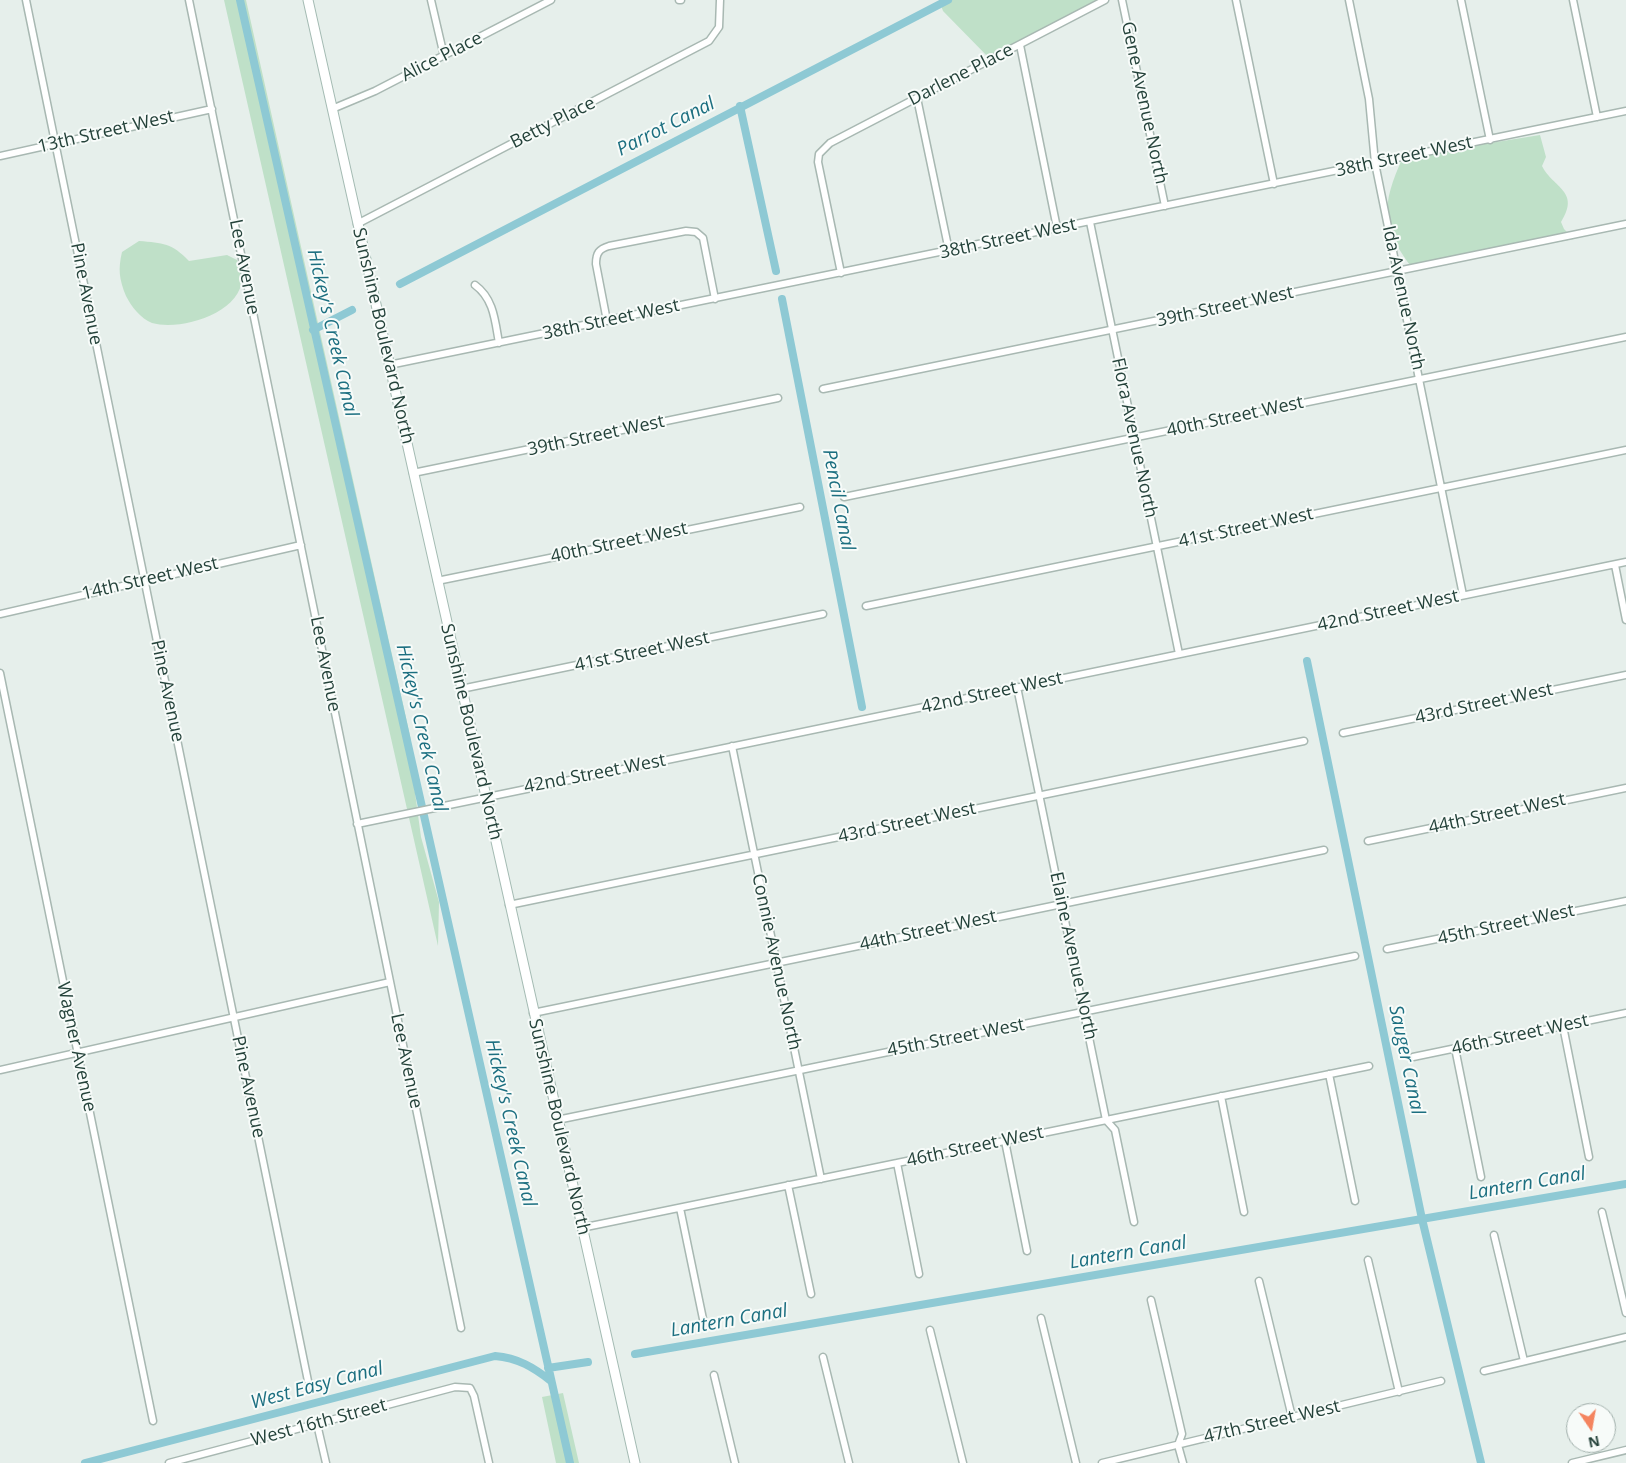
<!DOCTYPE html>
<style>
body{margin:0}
#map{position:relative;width:1626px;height:1463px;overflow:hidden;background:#e6efeb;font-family:"Open Sans",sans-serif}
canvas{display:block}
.north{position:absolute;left:1566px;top:1403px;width:50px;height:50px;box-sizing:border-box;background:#f7fbf9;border:1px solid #a3b1ad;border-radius:50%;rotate:168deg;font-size:14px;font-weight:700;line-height:20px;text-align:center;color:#24423a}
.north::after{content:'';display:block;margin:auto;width:18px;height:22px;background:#f4845f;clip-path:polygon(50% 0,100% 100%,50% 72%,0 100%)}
</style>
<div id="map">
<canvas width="1626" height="1463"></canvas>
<div class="north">N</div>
</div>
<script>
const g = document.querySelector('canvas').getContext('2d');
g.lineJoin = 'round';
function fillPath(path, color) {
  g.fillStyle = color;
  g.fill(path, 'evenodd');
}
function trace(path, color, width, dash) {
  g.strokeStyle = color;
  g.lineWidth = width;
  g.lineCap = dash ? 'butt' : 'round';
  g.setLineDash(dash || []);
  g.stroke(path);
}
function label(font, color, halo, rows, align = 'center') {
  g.font = font + ' "Open Sans",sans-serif';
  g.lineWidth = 4;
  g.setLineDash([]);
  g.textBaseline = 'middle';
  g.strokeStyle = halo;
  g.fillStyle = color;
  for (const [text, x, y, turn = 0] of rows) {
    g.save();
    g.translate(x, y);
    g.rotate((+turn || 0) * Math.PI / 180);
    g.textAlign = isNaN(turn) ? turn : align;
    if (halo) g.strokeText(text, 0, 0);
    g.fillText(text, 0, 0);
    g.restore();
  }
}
const green = new Path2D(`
 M 224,0 L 246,0 L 411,740 L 409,748 L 421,837 L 439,902 L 438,946 Z
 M 939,0 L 1097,0 L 991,60 L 943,11 Z
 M 1540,135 L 1546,157 L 1542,166 C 1553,188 1581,191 1561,222 L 1564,229 L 1574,239 L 1413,269 C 1380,226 1381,206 1403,157 Z
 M 139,241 C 163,243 172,243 189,261 L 227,255 L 237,260 C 239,265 242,273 242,278 C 241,314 180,331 152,323 C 141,319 131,306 126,296 C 119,279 118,269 122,252 Z
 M 563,1393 L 579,1463 L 556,1463 L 542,1397 Z`);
const canal = new Path2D(`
 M 240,0 L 570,1463
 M 740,106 L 776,271
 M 400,284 L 948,0
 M 782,299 L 862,707
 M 313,330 L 352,310
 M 1307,661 L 1422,1219 L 1481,1463
 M 635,1354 L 1626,1184
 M 548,1368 L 588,1362
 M 85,1463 L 495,1356 C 518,1358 533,1367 551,1381`);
const street = new Path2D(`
 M 26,0 L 308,1381
 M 189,0 L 461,1328
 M 431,0 L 444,56
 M 679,0 L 681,0
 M 1122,0 L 1165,206
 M 1236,0 L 1274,184
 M 1349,0 L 1369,99 L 1375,163 L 1463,595
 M 1461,0 L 1490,140
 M 1573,0 L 1597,117
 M 1020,45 L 1057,228
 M 917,98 L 949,251
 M 332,109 L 375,91 L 551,0
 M 0,156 L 212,109
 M 1090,222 L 1179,654
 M 357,224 L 709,41 L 719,27 L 720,0
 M 841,273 L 818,162 L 819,154 L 830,143 L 1105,0
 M 475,285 C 494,299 495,321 499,343
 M 607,321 L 596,264 C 596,253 599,249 609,246 L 686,231 L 696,232 L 703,238 L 715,299
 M 389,365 L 1626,111
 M 823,389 L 1626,224
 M 413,473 L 778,398
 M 844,497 L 1626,337
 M 1615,565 L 1626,620
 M 437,581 L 800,507
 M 866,606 L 1626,450
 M 0,614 L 301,545
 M 0,673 L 153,1421
 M 1017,687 L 1106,1120 L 1115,1130 L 1134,1222
 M 461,689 L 823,614
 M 1343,733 L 1626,675
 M 732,746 L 821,1179
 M 357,824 L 1626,562
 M 1368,841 L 1626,788
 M 509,905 L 1304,741
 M 1387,949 L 1626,901
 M 533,1013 L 1324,850
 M 1563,1026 L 1589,1157
 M 1455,1048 L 1481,1177
 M 1413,1057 L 1626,1013
 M 0,1070 L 390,982
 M 1329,1074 L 1355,1201
 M 1221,1096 L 1244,1212
 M 557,1120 L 1355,956
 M 1005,1141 L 1027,1251
 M 897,1163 L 919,1274
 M 788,1185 L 811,1294
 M 680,1208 L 703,1319
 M 1602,1212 L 1626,1313
 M 581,1228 L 1369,1066
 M 1494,1235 L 1524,1361
 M 1368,1260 L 1399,1392
 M 1259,1281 L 1292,1417
 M 1151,1300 L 1182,1434 L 1178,1445 L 1183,1463
 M 1041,1318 L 1076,1463
 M 930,1330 L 963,1463
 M 823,1357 L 849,1463
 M 1484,1371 L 1626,1337
 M 714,1375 L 735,1463
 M 317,1424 L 326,1463
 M 169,1463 L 455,1387 L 470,1388 L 474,1396 L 489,1463
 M 1102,1463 L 1441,1381
 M 1572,1463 L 1626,1450`);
const secondary = new Path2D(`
 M 308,0 L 635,1463`);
const streetNames = [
 ["Alice Place",442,57,-27],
 ["Darlene Place",961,75,-27],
 ["Gene Avenue North",1144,103,78],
 ["Betty Place",553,123,-27],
 ["13th Street West",106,132,-13],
 ["38th Street West",1404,157,-12],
 ["38th Street West",1008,239,-12],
 ["Lee Avenue",244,267,79],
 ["Pine Avenue",86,294,79],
 ["Ida Avenue North",1403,298,78],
 ["39th Street West",1225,307,-12],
 ["38th Street West",611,320,-12],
 ["Sunshine Boulevard North",383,336,77],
 ["40th Street West",1235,417,-12],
 ["39th Street West",596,436,-12],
 ["Flora Avenue North",1134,438,78],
 ["41st Street West",1246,528,-12],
 ["40th Street West",619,543,-12],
 ["14th Street West",150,579,-13],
 ["42nd Street West",1388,611,-12],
 ["41st Street West",642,652,-12],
 ["Lee Avenue",325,664,79],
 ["Pine Avenue",167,691,78],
 ["42nd Street West",992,693,-12],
 ["43rd Street West",1484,704,-12],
 ["Sunshine Boulevard North",471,732,77],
 ["42nd Street West",595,774,-11],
 ["44th Street West",1497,814,-12],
 ["43rd Street West",907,823,-12],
 ["45th Street West",1506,925,-12],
 ["44th Street West",928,931,-12],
 ["Elaine Avenue North",1073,956,78],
 ["Connie Avenue North",776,962,78],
 ["46th Street West",1520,1035,-12],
 ["45th Street West",956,1038,-11],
 ["Wagner Avenue",76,1047,78],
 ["Lee Avenue",406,1061,78],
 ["Pine Avenue",248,1087,78],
 ["Sunshine Boulevard North",559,1127,77],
 ["46th Street West",975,1147,-12],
 ["47th Street West",1272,1422,-13],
 ["West 16th Street",319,1423,-15]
];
const waterNames = [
 ["Parrot Canal",666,127,-27],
 ["Hickey's Creek Canal",332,333,77],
 ["Pencil Canal",838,500,79],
 ["Hickey's Creek Canal",421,728,77],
 ["Sauger Canal",1406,1060,78],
 ["Hickey's Creek Canal",510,1123,77],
 ["Lantern Canal",1527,1184,-10],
 ["Lantern Canal",1128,1253,-10],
 ["Lantern Canal",729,1321,-10],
 ["West Easy Canal",317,1386,-15]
];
fillPath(green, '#bfe0c8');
trace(canal, '#8ec9d4', 8);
trace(street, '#a8b8b2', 9);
trace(secondary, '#a4bbb3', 11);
trace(street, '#fff', 6);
trace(secondary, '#fff', 9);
label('18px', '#24423a', '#f7fbf9', streetNames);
label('italic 19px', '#1c6f80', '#f7fbf9', waterNames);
</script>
